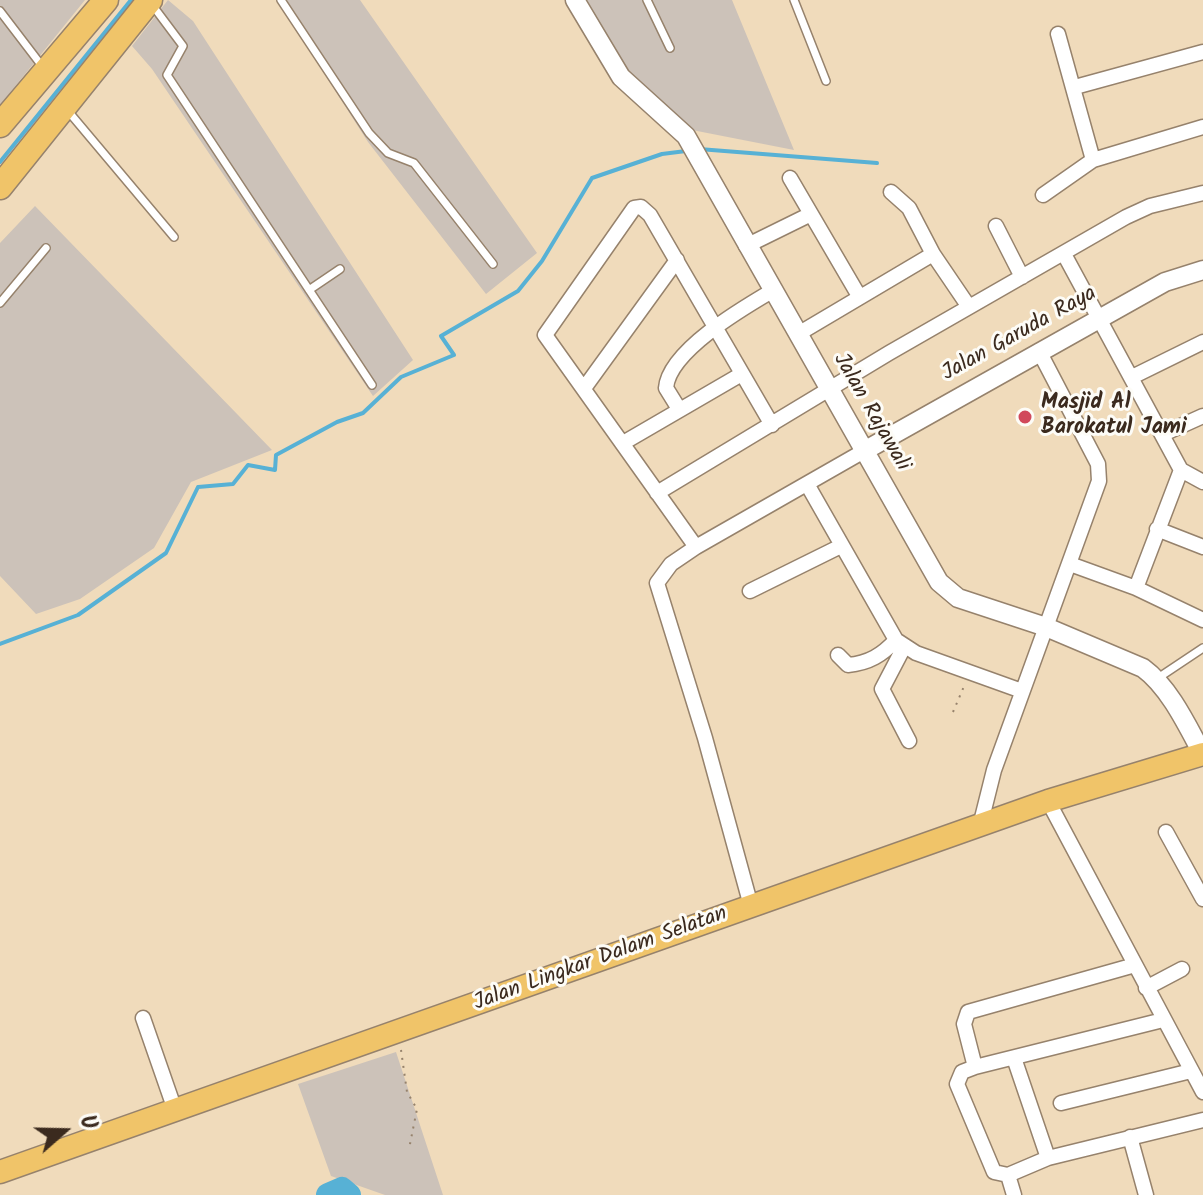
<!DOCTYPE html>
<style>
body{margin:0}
#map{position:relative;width:1203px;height:1195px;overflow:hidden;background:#f0dbbb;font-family:Kalam,sans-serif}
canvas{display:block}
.north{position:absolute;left:24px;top:1091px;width:80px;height:80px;-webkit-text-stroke:6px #fdfcf7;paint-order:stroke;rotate:70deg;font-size:22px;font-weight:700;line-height:32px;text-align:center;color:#3b2a1e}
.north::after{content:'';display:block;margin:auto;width:28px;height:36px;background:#3b2a1e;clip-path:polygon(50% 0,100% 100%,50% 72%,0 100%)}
</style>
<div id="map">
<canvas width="1203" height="1195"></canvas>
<div class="north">U</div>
</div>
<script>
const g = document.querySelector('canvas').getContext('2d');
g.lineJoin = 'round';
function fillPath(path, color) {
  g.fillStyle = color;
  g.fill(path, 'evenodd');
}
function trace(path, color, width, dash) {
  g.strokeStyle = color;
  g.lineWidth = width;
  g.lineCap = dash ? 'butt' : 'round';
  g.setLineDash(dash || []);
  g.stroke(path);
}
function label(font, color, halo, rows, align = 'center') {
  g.font = font + ' Kalam,sans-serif';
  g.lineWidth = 6;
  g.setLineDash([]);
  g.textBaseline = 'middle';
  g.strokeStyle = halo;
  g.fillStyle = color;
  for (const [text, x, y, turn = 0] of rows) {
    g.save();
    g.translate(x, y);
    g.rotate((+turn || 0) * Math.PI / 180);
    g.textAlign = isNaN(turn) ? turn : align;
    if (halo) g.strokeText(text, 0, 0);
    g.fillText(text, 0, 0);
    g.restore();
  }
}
const industrial = new Path2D(`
 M 0,0 L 85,0 L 0,105 Z
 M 168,0 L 193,21 L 413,360 L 373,396 L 152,69 L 132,46 Z
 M 277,0 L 360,0 L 537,253 L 486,294 L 368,142 Z
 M 584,0 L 732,0 L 794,150 L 692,130 L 628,76 Z
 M 35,206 L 272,450 L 191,482 L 154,548 L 80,599 L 36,614 L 0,576 L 0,243 Z
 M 396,1052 L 443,1195 L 385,1195 L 331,1176 L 298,1084 Z`);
const stream = new Path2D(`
 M 699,149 L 877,163
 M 0,162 L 131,0
 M 0,644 L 78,615 L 166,553 L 198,487 L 233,484 L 248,465 L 275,470 L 276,455 L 337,422 L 363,413 L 401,377 L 454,355 L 441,336 L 518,291 L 542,261 L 592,178 L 662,154 L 686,151`);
const river = new Path2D(`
 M 328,1195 L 342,1189 L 349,1195`);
const path = new Path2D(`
 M 953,712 L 965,684
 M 401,1050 L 407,1092 L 417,1109 L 409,1149`);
const service = new Path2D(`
 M 281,0 L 369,133 L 388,153 L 414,163 L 493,264
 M 647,0 L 670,48
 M 794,0 L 826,81
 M 153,6 L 183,46 L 167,75 L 372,385
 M 0,11 L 42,66
 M 68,111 L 174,237
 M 309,290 L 340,269
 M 0,303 L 46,248
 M 1158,678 L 1203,648`);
const minor = new Path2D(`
 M 1058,34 L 1093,160
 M 1075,87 L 1203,52
 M 790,178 L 859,296
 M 891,192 L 909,208 L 933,254 L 969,307
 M 1043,195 L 1093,160 L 1203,127
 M 996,226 L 1022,277
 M 746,246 L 811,214
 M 1064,254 L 1181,470 L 1203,482
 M 798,334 L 933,254
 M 1132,377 L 1203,342
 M 585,387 L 677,260
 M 679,409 L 666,388 C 669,351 743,308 772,291
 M 1163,434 L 1203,416
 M 623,443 L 740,375
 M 807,484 L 896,640 L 916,653 L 1022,691
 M 657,493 L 889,353 L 1126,217 L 1150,206 L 1203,193
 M 1157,529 L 1203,547
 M 696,547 L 545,335 L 634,208 L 641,207 L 650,215 L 772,425
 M 1070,564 L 1136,588 L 1203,620
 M 1136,588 L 1181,470
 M 750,591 L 841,546
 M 904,647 L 882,689 L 909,741
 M 838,655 L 848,665 C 869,663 882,655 896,640
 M 1048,801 L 1203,1092
 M 980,826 L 994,770 L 1099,481 L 1098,464 L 1039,351
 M 1166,832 L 1203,899
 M 751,906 L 705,738 L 657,583 L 671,564 L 696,547 L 864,451
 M 1146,988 L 1182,969
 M 143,1018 L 175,1110
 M 1163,1020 L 975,1067 L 962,1072 L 957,1084 L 994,1172 L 1008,1175 L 1048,1158 L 1203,1120
 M 1014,1058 L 1048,1158
 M 975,1067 L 964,1024 L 968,1012 L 1135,965
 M 1061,1103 L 1191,1071
 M 1130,1137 L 1146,1195
 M 1008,1175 L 1014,1195`);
const tertiary = new Path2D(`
 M 575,0 L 621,77 L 686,136 L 939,582 L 958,598 L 1046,627 L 1143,668 C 1169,687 1187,725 1202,753
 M 864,451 L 1165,282 L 1203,270`);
const primary = new Path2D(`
 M 0,1172 L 1048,801 L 1203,754`);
const trunk = new Path2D(`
 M 0,125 L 106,0
 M 0,187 L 150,0`);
const markers = [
 [1025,417,8,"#d1495b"]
];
const streetNames = [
 ["Jalan Garuda Raya",1020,335,-29],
 ["Jalan Rajawali",870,413,60],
 ["Jalan Lingkar Dalam Selatan",601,960,-20]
];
const poiNames = [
 ["Masjid Al",1041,404],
 ["Barokatul Jami",1041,429]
];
fillPath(industrial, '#ccc2b9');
trace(stream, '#57b1d5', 4);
trace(river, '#57b1d5', 24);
trace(service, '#96826c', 10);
trace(minor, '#96826c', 17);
trace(tertiary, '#96826c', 21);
trace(primary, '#96826c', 25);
trace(trunk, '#96826c', 27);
trace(path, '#96826c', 2, [2, 6]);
trace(service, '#fff', 7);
trace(minor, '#fff', 14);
trace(tertiary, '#fff', 18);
trace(primary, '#f0c469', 22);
trace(trunk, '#f0c469', 24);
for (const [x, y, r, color] of markers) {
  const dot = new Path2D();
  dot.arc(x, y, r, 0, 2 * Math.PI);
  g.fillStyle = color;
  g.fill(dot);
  trace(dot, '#fdfcf7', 3);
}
label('22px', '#3b2a1e', '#fdfcf7', streetNames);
label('bold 22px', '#3b2a1e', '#fdfcf7', poiNames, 'left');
</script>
